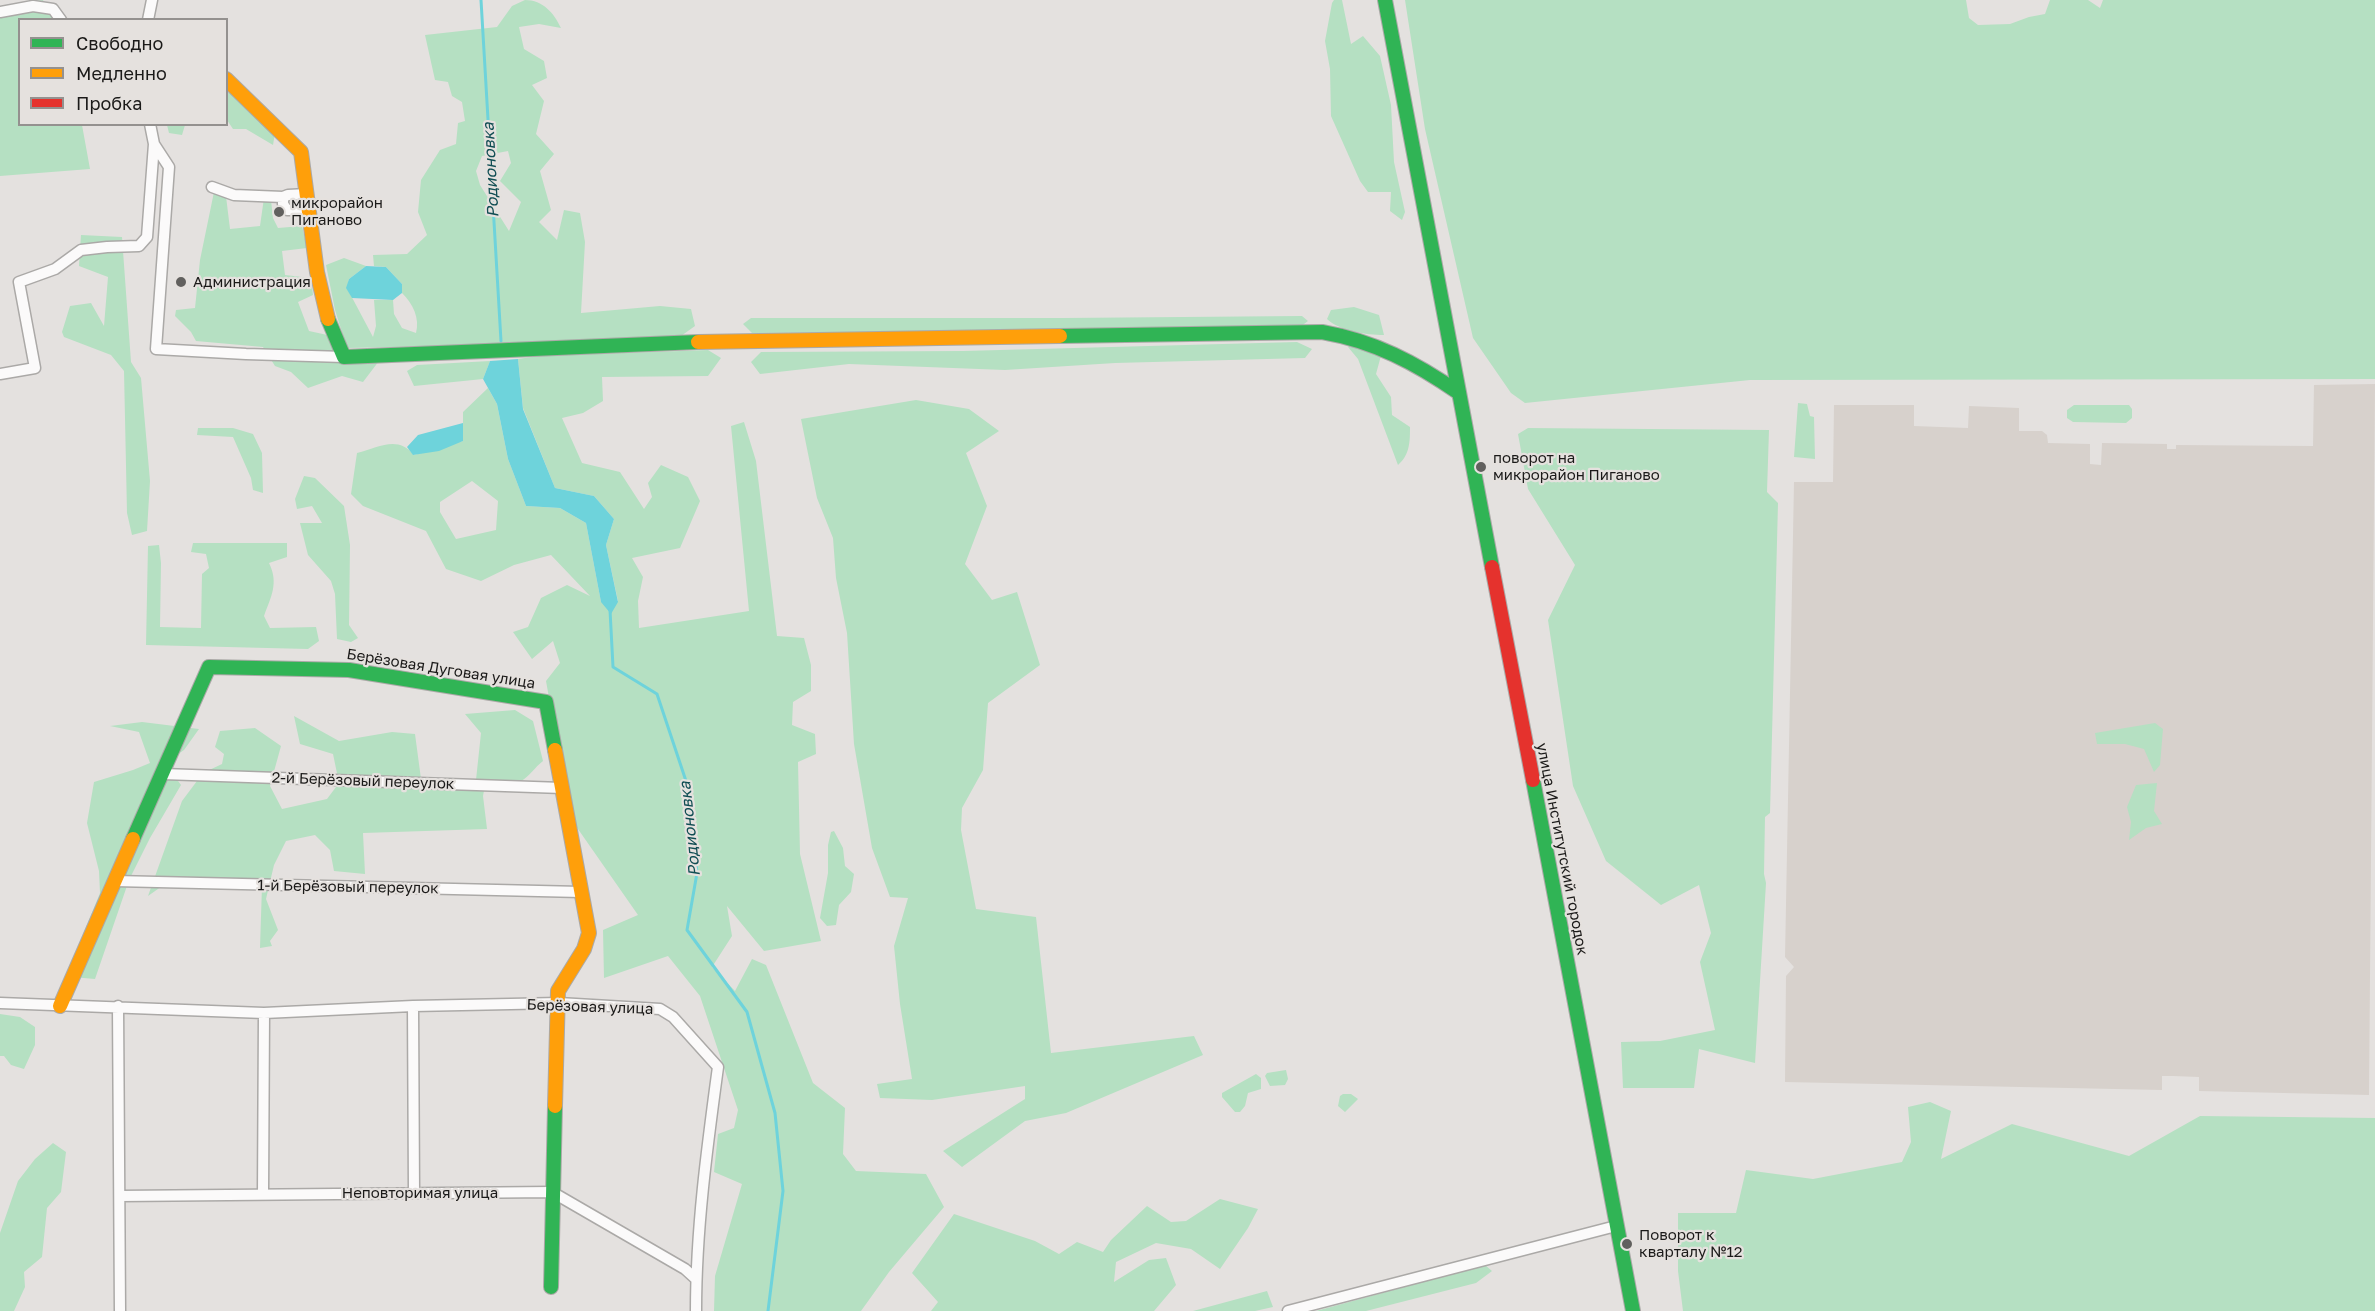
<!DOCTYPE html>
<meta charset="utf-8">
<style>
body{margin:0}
#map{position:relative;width:2375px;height:1311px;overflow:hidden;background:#e4e1df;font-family:"Golos Text",sans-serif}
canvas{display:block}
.legend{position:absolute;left:18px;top:18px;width:210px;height:108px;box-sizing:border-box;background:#e5e1de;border:2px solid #94918f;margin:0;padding:8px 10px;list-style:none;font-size:18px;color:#1b1a19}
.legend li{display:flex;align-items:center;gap:12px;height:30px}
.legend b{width:30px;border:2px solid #94918f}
</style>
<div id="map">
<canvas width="2375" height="1311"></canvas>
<ul class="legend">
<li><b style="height:8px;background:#30b455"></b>Свободно</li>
<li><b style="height:8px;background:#ff9f0a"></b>Медленно</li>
<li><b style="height:8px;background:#e5322d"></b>Пробка</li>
</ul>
</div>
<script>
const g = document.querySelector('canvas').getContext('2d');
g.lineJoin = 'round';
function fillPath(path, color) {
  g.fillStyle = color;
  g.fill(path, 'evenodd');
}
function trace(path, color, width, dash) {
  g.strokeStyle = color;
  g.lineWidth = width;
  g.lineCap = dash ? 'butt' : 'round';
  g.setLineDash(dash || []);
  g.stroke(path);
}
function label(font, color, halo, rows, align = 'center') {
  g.font = font + ' "Golos Text",sans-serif';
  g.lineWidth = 4.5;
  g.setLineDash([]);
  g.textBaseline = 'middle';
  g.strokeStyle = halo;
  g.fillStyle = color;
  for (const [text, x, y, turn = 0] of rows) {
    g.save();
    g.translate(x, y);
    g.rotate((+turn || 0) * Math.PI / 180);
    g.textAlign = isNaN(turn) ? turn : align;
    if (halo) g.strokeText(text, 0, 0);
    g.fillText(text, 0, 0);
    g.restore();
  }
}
const built = new Path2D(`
 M 2375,384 L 2369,1095 L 2199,1091 L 2199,1077 L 2173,1076 L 2162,1076 L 2162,1090 L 1785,1082 L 1786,976 L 1794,967 L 1785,957 L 1794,482 L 1833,482 L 1834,405 L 1914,405 L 1914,426 L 1968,428 L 1969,406 L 2019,408 L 2019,431 L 2042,431 L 2047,435 L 2048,443 L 2090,444 L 2090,464 L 2101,465 L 2102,443 L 2167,444 L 2167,449 L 2176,449 L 2176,445 L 2313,446 L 2314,385 Z`);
const green = new Path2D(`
 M 43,0 L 53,19 L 20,20 L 20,124 L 82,125 L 90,169 L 0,176 L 0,7 Z
 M 525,0 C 543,0 554,13 561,28 L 539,24 L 519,27 L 524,49 L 544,61 L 547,78 L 532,85 L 544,101 L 536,134 L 554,154 L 540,171 L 551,210 L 539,222 L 557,240 L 564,210 L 580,213 L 585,242 L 581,313 L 660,306 L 691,309 L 695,326 L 681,336 L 439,346 L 347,348 L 335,310 L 326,265 L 344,258 L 366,266 L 349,279 L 347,288 L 373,337 L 376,326 L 374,300 L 393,300 L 394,314 L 402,328 L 416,333 C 420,318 413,304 402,293 L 402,284 L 386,267 L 374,266 L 373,255 L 407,254 L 427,235 L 418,212 L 421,180 L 440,150 L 456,144 L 458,123 L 465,121 L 462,102 L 452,96 L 448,82 L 435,80 L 425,35 L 497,27 L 512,6 ZM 508,151 L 511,163 L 500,181 L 521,202 L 509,231 L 480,185 L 476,171 L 482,156 Z
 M 1334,0 L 1342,0 L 1351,44 L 1363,36 L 1380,56 L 1391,105 L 1394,162 L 1405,212 L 1402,220 L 1390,211 L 1391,192 L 1368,192 L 1360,181 L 1331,116 L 1330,69 L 1325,41 L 1332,3 Z
 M 1405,0 L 1966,0 L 1969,18 L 1978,25 L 2010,24 L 2029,17 L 2045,14 L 2050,0 L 2088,0 L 2100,8 L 2103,0 L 2375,0 L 2375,379 L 1750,380 L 1525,403 L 1511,393 L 1473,338 L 1425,129 Z
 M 227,92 L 238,97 L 275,133 L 273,145 L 246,129 L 233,129 L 227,120 Z
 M 167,125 L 167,124 L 185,125 L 182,135 L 169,133 Z
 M 225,188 L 230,229 L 260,226 L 264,198 L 271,200 L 273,218 L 278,228 L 302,226 L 307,248 L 282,251 L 285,275 L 311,278 L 313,295 L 298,302 L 309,331 L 332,336 L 342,361 L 379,361 L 363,382 L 342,376 L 308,388 L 291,372 L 275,366 L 263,347 L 196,341 L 191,332 L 175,316 L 176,310 L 195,308 L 200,260 L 214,192 Z
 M 81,235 L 122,237 L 131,362 L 141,378 L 150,481 L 147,531 L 132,535 L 127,513 L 124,371 L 111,355 L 64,337 L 62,332 L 70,306 L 91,303 L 104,326 L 108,277 L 79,266 Z
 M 1354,307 L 1379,315 L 1384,335 C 1366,335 1340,331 1327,319 L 1331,310 Z
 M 1302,316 L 1308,321 L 1296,330 L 752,333 L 743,324 L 751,318 L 1063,318 Z
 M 1297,342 L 1312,349 L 1305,358 L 1115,363 L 1005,370 L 849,364 L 760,374 L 751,362 L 761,352 L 963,351 Z
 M 1355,343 L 1382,352 L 1376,374 L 1391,397 L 1392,415 L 1410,427 C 1410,441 1410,455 1398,465 L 1358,359 L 1348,347 Z
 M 708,350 L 721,358 L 708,376 L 602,377 L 603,401 L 583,413 L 562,418 L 582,463 L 620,472 L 644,509 L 652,497 L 648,483 L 661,465 L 688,477 L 700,501 L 680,548 L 632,558 L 643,577 L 638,601 L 639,628 L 749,611 L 731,426 L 744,422 L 756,461 L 777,636 L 804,638 L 811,665 L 811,691 L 793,702 L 792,725 L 815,734 L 816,754 L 798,762 L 800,854 L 821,941 L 764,951 L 727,906 L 732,936 L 712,967 L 735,991 L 752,959 L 766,965 L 813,1083 L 845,1108 L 843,1154 L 856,1171 L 926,1174 L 944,1207 L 889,1272 L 861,1311 L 714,1311 L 715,1276 L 742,1184 L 714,1172 L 718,1134 L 734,1128 L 738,1110 L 700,996 L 668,956 L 604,978 L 603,930 L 638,915 L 571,819 L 546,681 L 560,663 L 553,641 L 532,659 L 513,632 L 528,627 L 541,598 L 567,585 L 590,596 L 551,555 L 514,565 L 481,581 L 446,569 L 426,531 L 363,506 L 351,494 L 357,453 C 379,447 398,435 414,455 L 463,441 L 463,412 L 488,388 L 497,404 L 508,459 L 526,506 L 560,508 L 586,523 L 601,602 L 618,601 L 606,545 L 614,519 L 594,496 L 555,488 L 523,408 L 518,359 L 539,356 ZM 472,481 L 498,501 L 496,530 L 456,539 L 440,512 L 440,502 Z
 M 490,361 L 483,379 L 414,386 L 407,371 L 417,365 Z
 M 916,400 L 969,409 L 999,431 L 966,453 L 987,506 L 965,564 L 992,600 L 1017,592 L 1040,665 L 988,703 L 983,770 L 962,808 L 961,830 L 976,909 L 1036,917 L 1051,1053 L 1194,1036 L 1203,1055 L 1066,1113 L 1025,1121 L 962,1167 L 943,1151 L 1025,1099 L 1025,1086 L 932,1100 L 880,1098 L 877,1084 L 912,1079 L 900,1004 L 894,946 L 908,898 L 890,897 L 872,848 L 854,744 L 847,633 L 836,578 L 833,538 L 817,498 L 801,419 Z
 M 1798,403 L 1807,404 L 1810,416 L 1814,417 L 1815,459 L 1794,457 Z
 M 2074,405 L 2129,405 L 2132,409 L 2132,418 L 2126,423 L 2073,422 L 2067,418 L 2067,410 Z
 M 198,428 L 233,428 L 253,434 L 262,453 L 263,493 L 253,490 L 251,478 L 233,437 L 197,435 Z
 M 1528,428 L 1769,430 L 1767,492 L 1778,503 L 1770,813 L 1765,817 L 1764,874 L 1766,883 L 1755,1063 L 1699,1049 L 1694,1088 L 1623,1088 L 1621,1042 L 1660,1041 L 1715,1030 L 1700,962 L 1711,933 L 1699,885 L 1661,905 L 1606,861 L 1573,786 L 1548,620 L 1575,565 L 1528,489 L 1518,434 Z
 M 304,476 L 315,478 L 344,506 L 350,545 L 349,625 L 358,638 L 351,642 L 337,639 L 335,594 L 331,581 L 308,555 L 300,523 L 322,523 L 312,506 L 297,509 L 295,499 Z
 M 193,543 L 287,543 L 287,557 L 269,563 C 279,583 271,597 264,616 L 270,628 L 316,627 L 319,641 L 308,649 L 146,645 L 148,546 L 159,545 L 161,563 L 160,627 L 201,628 L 202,574 L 209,568 L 206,554 L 191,552 Z
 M 515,710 L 533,721 L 543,761 C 535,767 529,777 521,781 L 485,785 L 483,796 L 487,829 L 363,833 L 365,874 L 334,871 L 330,850 L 315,835 L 286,841 L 274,865 L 266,899 L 278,930 L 270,941 L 272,946 L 260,948 L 262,885 L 165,884 L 148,896 L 182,801 L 203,773 L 222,764 L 224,754 L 215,747 L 220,731 L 255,728 L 281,746 L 270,786 L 282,809 L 327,799 L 339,783 L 333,754 L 300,744 L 294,716 L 339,741 L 392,732 L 415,734 L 421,779 L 476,780 L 481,733 L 465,714 Z
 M 142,722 L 199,729 L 184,750 L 165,763 L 181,785 L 150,838 L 129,880 L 95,979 L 72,977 L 84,932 L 100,893 L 99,871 L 87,823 L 94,782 L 133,770 L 150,763 L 139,732 L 110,726 Z
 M 2155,723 L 2163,729 L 2160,765 L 2154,772 L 2144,749 L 2125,744 L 2097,744 L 2095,733 Z
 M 2157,783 L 2154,811 L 2162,824 L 2146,828 L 2129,840 L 2131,822 L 2127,807 L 2136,785 Z
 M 834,831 L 843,848 L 845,866 L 854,874 L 851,892 L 839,905 L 836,925 L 827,926 L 820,918 L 828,873 L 828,845 L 831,832 Z
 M 0,1014 L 20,1017 L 35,1027 L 35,1045 L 24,1069 L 11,1065 L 4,1056 L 0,1056 Z
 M 1286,1070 L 1288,1079 L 1285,1085 L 1270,1086 L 1265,1076 L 1267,1073 Z
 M 1256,1074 L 1261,1078 L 1261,1089 L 1248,1093 L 1245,1106 L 1240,1112 L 1235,1112 L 1222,1097 L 1222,1093 Z
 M 1343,1094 L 1351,1094 L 1358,1099 L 1345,1112 L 1338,1106 L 1340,1096 Z
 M 1930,1102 L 1951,1111 L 1941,1159 L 2012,1124 L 2129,1156 L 2200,1116 L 2375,1118 L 2375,1311 L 1683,1311 L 1678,1271 L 1678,1213 L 1736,1213 L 1746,1170 L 1813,1179 L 1902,1162 L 1911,1142 L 1908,1107 Z
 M 53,1143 L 66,1152 L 61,1192 L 47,1208 L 42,1257 L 24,1272 L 25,1287 L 14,1311 L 0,1311 L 0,1233 L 18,1181 L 35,1159 Z
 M 1220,1199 L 1258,1209 L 1248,1228 L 1220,1269 L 1191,1249 L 1156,1243 L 1116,1262 L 1114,1282 L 1149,1260 L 1166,1258 L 1176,1285 L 1154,1311 L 931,1311 L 938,1302 L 912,1273 L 954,1214 L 1035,1241 L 1059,1254 L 1077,1242 L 1103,1252 L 1111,1240 L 1147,1206 L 1171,1222 L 1186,1221 Z
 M 1485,1265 L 1492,1271 L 1476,1283 L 1366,1311 L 1316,1311 Z
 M 1267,1291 L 1273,1307 L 1255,1311 L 1193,1311 Z`);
const water = new Path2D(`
 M 366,266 L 386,267 L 402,284 L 402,293 L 393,300 L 352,298 L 346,288 L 349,279 Z
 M 518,359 L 523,409 L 555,488 L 594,496 L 614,519 L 606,545 L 618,602 L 611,614 L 601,602 L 586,523 L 560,508 L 526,506 L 508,459 L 497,404 L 483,379 L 490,361 Z
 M 463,423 L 463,441 L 439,451 L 413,455 L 407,447 L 418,435 Z`);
const stream = new Path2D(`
 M 481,0 L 501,341
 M 610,610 L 613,667 L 657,694 L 686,781 L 697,873 L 687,930 L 747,1012 L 775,1113 L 783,1191 L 768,1311`);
const street = new Path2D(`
 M 0,12 L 33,6 L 53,9 L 61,20
 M 148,20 L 152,0
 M 154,144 L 169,167 L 156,349 L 246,354 L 344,357
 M 212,187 L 234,195 L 283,197
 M 307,194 L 288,195 L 283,197 L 283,204 L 287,210 L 300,210 L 309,216
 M 0,374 L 35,368 L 19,282 L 55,269 L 81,250 L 107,247 L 139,246 L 147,237 L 154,144 L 150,124
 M 163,774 L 562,788
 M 115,881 L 581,892
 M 0,1003 L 264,1013 L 413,1006 L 559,1003 L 660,1009 L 673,1017 L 718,1067 C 707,1148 696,1229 696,1311
 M 118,1006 L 120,1311
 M 413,1006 L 414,1193
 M 263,1194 L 264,1013
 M 120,1196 L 552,1192 L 685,1269 L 696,1279
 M 1288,1311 L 1616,1226`);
const fast = new Path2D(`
 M 1385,0 L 1492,567
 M 328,319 L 344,357 L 698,342
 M 1060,336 L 1322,332 C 1374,341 1416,363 1459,393
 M 1533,780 L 1633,1311
 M 133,839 L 209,667 L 349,670 L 546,702 L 555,750
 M 551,1287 L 555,1106`);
const slow = new Path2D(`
 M 226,79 L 301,152 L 317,272 L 328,319
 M 698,342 L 1060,336
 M 555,750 L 589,933 L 584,949 L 558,991 L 555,1106
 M 60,1006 L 133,839`);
const jam = new Path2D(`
 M 1492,567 L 1533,780`);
const markers = [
 [279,212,6,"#61605e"],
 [181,282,6,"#61605e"],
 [1481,467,6,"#61605e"],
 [1627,1244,6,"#61605e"]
];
const poiNames = [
 ["микрорайон",291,203],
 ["Пиганово",291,220],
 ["Администрация",193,282],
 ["поворот на",1493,458],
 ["микрорайон Пиганово",1493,475],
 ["Поворот к",1639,1235],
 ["кварталу №12",1639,1252]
];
const streetNames = [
 ["Берёзовая Дуговая улица",441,669,9],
 ["2-й Берёзовый переулок",363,781,2],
 ["улица Институтский городок",1562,849,79],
 ["1-й Берёзовый переулок",348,887,1],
 ["Берёзовая улица",590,1007,2],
 ["Неповторимая улица",420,1193]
];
const waterNames = [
 ["Родионовка",491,170,-93],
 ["Родионовка",690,829,-96]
];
fillPath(built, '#d7d1cc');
fillPath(green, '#b5e0c2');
fillPath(water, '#6ed3db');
trace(stream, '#6ed3db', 3);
trace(street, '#aba9a7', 13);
trace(fast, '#aba9a7', 16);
trace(slow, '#aba9a7', 16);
trace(jam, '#aba9a7', 16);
trace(street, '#fbfafa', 10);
trace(fast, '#30b455', 14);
trace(slow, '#ff9f0a', 14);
trace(jam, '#e5322d', 14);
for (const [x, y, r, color] of markers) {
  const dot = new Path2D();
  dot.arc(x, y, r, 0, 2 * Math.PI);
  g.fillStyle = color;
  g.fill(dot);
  trace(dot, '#e5e1de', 2);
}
label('15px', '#1b1a19', '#e5e1de', poiNames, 'left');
label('15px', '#1b1a19', '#e5e1de', streetNames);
label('italic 16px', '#104d53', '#e5e1de', waterNames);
</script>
